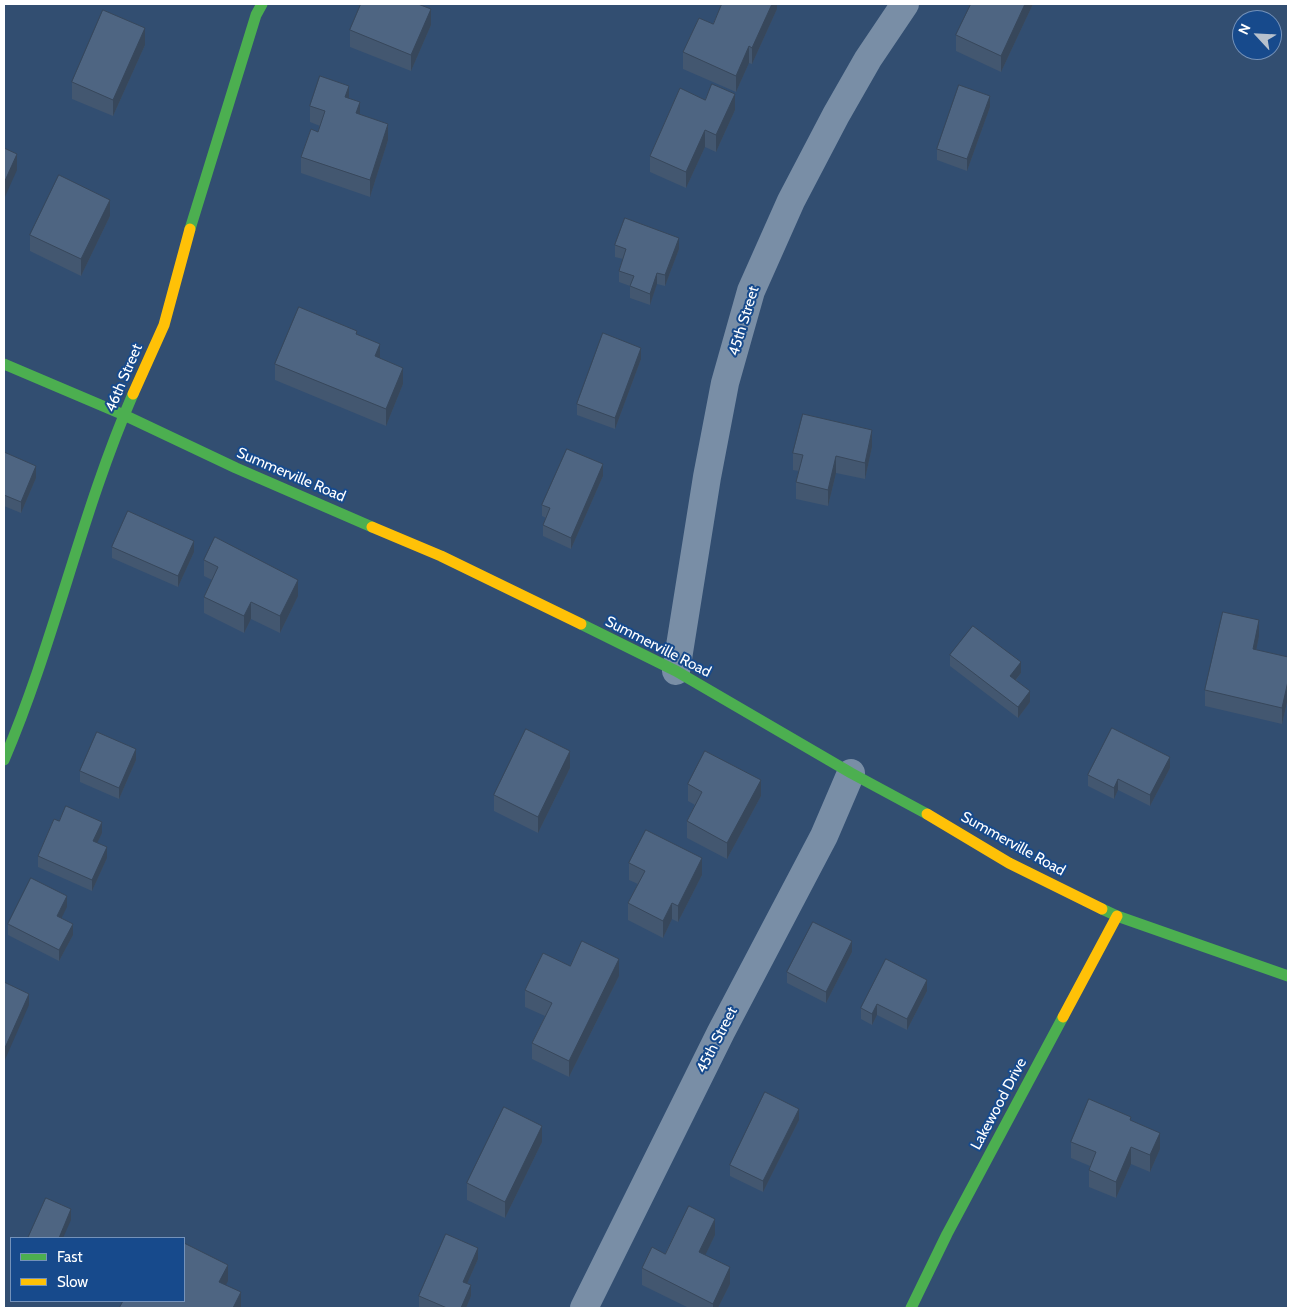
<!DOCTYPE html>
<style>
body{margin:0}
#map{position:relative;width:1292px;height:1312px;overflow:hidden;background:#324e71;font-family:Cabin,sans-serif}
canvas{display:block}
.frame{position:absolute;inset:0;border:5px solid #fff;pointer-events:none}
.legend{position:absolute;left:10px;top:1237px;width:175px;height:65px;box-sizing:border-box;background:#174a8c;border:1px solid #7492ba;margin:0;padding:6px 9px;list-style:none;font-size:15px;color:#fff}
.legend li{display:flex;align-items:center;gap:10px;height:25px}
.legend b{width:25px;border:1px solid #7492ba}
.north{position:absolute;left:1232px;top:10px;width:50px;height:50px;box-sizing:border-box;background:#174a8c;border:1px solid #7492ba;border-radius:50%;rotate:295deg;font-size:14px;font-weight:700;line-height:20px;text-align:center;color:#fff}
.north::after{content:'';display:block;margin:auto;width:18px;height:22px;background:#b7c1cd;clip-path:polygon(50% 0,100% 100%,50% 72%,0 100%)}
</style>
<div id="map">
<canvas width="1292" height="1312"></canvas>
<div class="frame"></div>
<ul class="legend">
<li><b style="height:6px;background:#4caf50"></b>Fast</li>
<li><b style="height:6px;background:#ffc107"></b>Slow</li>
</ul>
<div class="north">N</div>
</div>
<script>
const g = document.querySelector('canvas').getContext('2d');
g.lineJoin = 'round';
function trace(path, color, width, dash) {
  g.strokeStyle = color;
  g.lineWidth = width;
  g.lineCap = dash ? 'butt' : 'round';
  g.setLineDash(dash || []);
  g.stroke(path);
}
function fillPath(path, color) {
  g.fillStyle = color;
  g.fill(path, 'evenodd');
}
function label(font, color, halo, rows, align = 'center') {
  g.font = font + ' Cabin,sans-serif';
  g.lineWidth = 4;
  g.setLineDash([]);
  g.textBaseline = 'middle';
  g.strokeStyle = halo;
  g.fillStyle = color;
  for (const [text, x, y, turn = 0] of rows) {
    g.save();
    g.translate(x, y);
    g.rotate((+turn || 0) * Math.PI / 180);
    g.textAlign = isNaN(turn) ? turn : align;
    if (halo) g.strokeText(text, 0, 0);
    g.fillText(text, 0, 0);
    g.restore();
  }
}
const street = new Path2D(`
 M 676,671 L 707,477 L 725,383 L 751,291 L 791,201 L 836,115 L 868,59 L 905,4
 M 584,1308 L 721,1032 L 824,836 L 851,773`);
const fast = new Path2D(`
 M 190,229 L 256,15 L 262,4
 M 4,364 L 124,415 L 236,468 L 372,527
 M 581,624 L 676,671 L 851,773 L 927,814
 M 4,760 C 55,641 81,513 133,394
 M 1102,909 L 1117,916 L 1288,976
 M 911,1308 L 947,1234 L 1063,1017`);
const slow = new Path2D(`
 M 133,394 L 164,325 L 190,229
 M 372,527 L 441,556 L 581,624
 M 927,814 L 1009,863 L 1102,909
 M 1063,1017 L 1117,916`);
const wall = new Path2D(`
 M 777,4 L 777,9 L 752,64 L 749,63 L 736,92 L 683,69 L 683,52 Z
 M 1033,4 L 1001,72 L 956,51 L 956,35 Z
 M 431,25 L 411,71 L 350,47 L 350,30 Z
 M 145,45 L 113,116 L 72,99 L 72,82 Z
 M 349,99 L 360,114 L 388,140 L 370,197 L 301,173 L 301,157 L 318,132 L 320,126 L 310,122 L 310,106 Z
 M 705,100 L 735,110 L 716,152 L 705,147 L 686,188 L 650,172 L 650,156 Z
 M 990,107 L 967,171 L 937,160 L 937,149 Z
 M 110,216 L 81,276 L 30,251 L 30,235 Z
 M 615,245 L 679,249 L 665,286 L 657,284 L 650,305 L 630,298 L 630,286 L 619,282 L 619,271 L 623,259 L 615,257 Z
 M 357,334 L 380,358 L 403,384 L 386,426 L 275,380 L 275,364 Z
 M 641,359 L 615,429 L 577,415 L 577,404 Z
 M 872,447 L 865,479 L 836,473 L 828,506 L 796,499 L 796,482 L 799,471 L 793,470 L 793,453 Z
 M 4,452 L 36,478 L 21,513 L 4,506 Z
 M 603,476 L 571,549 L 543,536 L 543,525 L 546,518 L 542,516 L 542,505 Z
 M 112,547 L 194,552 L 178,587 L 112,558 Z
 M 204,560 L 298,596 L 280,633 L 251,619 L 244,633 L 204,613 L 204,597 L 212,580 L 204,576 Z
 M 1259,636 L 1256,650 L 1288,657 L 1288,698 L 1282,724 L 1205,706 L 1205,690 Z
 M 950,655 L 1021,673 L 1016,680 L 1030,702 L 1018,718 L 950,666 Z
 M 136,760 L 119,799 L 80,782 L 80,771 Z
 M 570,768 L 538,833 L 494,811 L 494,795 Z
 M 1170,768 L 1150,806 L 1118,790 L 1114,799 L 1088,786 L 1088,775 Z
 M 688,784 L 761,796 L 727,859 L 687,838 L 687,821 L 695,805 L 688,801 Z
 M 59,821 L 102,833 L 97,843 L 107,858 L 92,891 L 38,867 L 38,856 Z
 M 629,863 L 702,875 L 678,922 L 672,919 L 663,938 L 628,920 L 628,903 L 638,884 L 629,880 Z
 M 67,907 L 61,918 L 73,935 L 59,961 L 8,935 L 8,924 Z
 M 852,952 L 826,1003 L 787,983 L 787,972 Z
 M 570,966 L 619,976 L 569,1077 L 532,1059 L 532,1043 L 545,1016 L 525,1007 L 525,990 Z
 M 927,991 L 907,1030 L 877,1015 L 872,1025 L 861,1019 L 861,1008 Z
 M 799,1120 L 763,1192 L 730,1176 L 730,1165 Z
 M 1131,1121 L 1160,1149 L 1150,1172 L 1131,1164 L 1116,1198 L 1089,1187 L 1089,1170 L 1090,1166 L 1071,1158 L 1071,1142 Z
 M 542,1142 L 505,1218 L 467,1200 L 467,1183 Z
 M 715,1235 L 705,1255 L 730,1284 L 718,1308 L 689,1308 L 642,1285 L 642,1268 L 665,1254 Z
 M 478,1259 L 467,1284 L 471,1296 L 466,1308 L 422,1308 L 419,1307 L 419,1296 Z`);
const shadedWall = new Path2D(`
 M 772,4 L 777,4 L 777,9 L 752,64 L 752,48 Z
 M 1025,4 L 1033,4 L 1001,72 L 1001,56 Z
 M 431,9 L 431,25 L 411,71 L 411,55 Z
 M 145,28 L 145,45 L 113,116 L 113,100 Z
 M 749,46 L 749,63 L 736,92 L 736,76 Z
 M 349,86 L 349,102 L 345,97 Z
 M 735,94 L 735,110 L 716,152 L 716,135 Z
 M 990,96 L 990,107 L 967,171 L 967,159 Z
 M 360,102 L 360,118 L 356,113 Z
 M 388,124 L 388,140 L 370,197 L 370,180 Z
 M 705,130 L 705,147 L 686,188 L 686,172 Z
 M 17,154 L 17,170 L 4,199 L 4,183 Z
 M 110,200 L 110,216 L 81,276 L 81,259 Z
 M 679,238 L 679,249 L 665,286 L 665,275 Z
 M 657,273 L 657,284 L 650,305 L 650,294 Z
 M 380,344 L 380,360 L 375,356 Z
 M 641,348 L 641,359 L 615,429 L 615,418 Z
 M 403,368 L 403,384 L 386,426 L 386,409 Z
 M 872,430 L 872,447 L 865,479 L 865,463 Z
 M 836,456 L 836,473 L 828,506 L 828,490 Z
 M 603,464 L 603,476 L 571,549 L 571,538 Z
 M 36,466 L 36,478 L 21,513 L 21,502 Z
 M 194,541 L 194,552 L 178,587 L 178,576 Z
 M 298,580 L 298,596 L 280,633 L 280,616 Z
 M 251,602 L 251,619 L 244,633 L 244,616 Z
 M 1259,620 L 1259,636 L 1253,666 L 1253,649 Z
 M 1021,662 L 1021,673 L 1010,687 L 1010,676 Z
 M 1288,681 L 1288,698 L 1282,724 L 1282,708 Z
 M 1030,691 L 1030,702 L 1018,718 L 1018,707 Z
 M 136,749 L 136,760 L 119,799 L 119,788 Z
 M 570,751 L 570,768 L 538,833 L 538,817 Z
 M 1170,757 L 1170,768 L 1150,806 L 1150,795 Z
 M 1118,779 L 1118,790 L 1114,799 L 1114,788 Z
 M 761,780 L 761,796 L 727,859 L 727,843 Z
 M 102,822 L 102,833 L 93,852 L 93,841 Z
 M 107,847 L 107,858 L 92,891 L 92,880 Z
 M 702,858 L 702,875 L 678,922 L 678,906 Z
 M 67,896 L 67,907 L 57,927 L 57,916 Z
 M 672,903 L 672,919 L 663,938 L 663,921 Z
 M 73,924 L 73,935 L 59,961 L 59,950 Z
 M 852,941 L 852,952 L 826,1003 L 826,992 Z
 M 619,959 L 619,976 L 569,1077 L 569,1061 Z
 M 927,980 L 927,991 L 907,1030 L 907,1019 Z
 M 29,994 L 29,1005 L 4,1062 L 4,1050 Z
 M 877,1004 L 877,1015 L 872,1025 L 872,1014 Z
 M 799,1109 L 799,1120 L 763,1192 L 763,1181 Z
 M 542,1126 L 542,1142 L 505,1218 L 505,1202 Z
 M 1160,1133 L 1160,1149 L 1150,1172 L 1150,1155 Z
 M 1131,1147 L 1131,1164 L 1116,1198 L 1116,1182 Z
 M 71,1209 L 71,1220 L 63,1238 L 59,1238 Z
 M 715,1219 L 715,1235 L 699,1268 L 699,1252 Z
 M 478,1248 L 478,1259 L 463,1293 L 463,1282 Z
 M 228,1265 L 228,1281 L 219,1298 L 219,1282 Z
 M 730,1267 L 730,1284 L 718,1308 L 713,1308 L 713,1304 Z
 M 471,1285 L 471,1296 L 466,1308 L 461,1308 Z
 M 241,1292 L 241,1308 L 233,1308 Z`);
const building = new Path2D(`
 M 361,4 L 418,4 L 431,9 L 411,55 L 350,30 Z
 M 722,4 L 772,4 L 752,48 L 749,46 L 736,76 L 683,52 L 699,18 L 713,24 Z
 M 971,4 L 1025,4 L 1001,56 L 956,35 Z
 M 103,10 L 145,28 L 113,100 L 72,82 Z
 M 320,76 L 349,86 L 345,97 L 360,102 L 356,113 L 388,124 L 370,180 L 301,157 L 311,129 L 318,132 L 325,111 L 310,106 Z
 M 712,84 L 735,94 L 716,135 L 705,130 L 686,172 L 650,156 L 680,88 L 705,100 Z
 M 959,85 L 990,96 L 967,159 L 937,149 Z
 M 4,148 L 17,154 L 4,183 Z
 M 59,175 L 110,200 L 81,259 L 30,235 Z
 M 625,218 L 679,238 L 665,275 L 657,273 L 650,294 L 630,286 L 634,276 L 619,271 L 626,249 L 615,245 Z
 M 299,307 L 357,331 L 356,334 L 380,344 L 375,356 L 403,368 L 386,409 L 275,364 Z
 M 603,333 L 641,348 L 615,418 L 577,404 Z
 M 803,414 L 872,430 L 865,463 L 836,456 L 828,490 L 796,482 L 803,455 L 793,453 Z
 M 567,449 L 603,464 L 571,538 L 543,525 L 550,508 L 542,505 Z
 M 4,452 L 36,466 L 21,502 L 4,495 Z
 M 128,511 L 194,541 L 178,576 L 112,547 Z
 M 215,537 L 298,580 L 280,616 L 251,602 L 244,616 L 204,597 L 218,567 L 204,560 Z
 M 1223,612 L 1259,620 L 1253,649 L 1288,657 L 1288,681 L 1282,708 L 1205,690 Z
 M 973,626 L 1021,662 L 1010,676 L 1030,691 L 1018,707 L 950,655 Z
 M 1112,728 L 1170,757 L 1150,795 L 1118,779 L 1114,788 L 1088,775 Z
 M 526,729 L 570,751 L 538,817 L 494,795 Z
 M 97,732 L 136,749 L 119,788 L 80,771 Z
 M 705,751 L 761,780 L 727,843 L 687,821 L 702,792 L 688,784 Z
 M 66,806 L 102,822 L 93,841 L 107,847 L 92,880 L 38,856 L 54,819 L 59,821 Z
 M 646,830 L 702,858 L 678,906 L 672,903 L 663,921 L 628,903 L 645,871 L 629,863 Z
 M 31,878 L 67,896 L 57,916 L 73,924 L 59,950 L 8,924 Z
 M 813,922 L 852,941 L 826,992 L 787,972 Z
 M 582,941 L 619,959 L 569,1061 L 532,1043 L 552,1003 L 525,990 L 543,953 L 570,966 Z
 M 886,959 L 927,980 L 907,1019 L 877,1004 L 872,1014 L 861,1008 Z
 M 4,982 L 29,994 L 4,1050 Z
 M 765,1092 L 799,1109 L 763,1181 L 730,1165 Z
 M 1089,1099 L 1131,1117 L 1130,1120 L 1160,1133 L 1150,1155 L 1131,1147 L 1116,1182 L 1089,1170 L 1096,1152 L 1071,1142 Z
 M 504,1107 L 542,1126 L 505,1202 L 467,1183 Z
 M 46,1198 L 71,1209 L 59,1238 L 28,1238 Z
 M 689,1206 L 715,1219 L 699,1252 L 730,1267 L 713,1304 L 642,1268 L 652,1247 L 665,1254 Z
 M 446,1234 L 478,1248 L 463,1282 L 471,1285 L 461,1308 L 447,1308 L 419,1296 Z
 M 184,1243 L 228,1265 L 219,1282 L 241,1292 L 233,1308 L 119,1308 L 123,1301 L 184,1301 Z`);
const streetNames = [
 ["45th Street",744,321,-73],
 ["46th Street",124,378,-67],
 ["Summerville Road",291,475,23],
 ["Summerville Road",658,647,27],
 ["Summerville Road",1013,844,29],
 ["45th Street",717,1040,-63],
 ["Lakewood Drive",999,1104,-62]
];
trace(street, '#798ea6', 28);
trace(fast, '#4caf50', 11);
trace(slow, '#ffc107', 11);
fillPath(wall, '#435770');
fillPath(shadedWall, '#37475b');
fillPath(building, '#4e6582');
trace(building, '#37475b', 1);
label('15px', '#fff', '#174a8c', streetNames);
</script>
